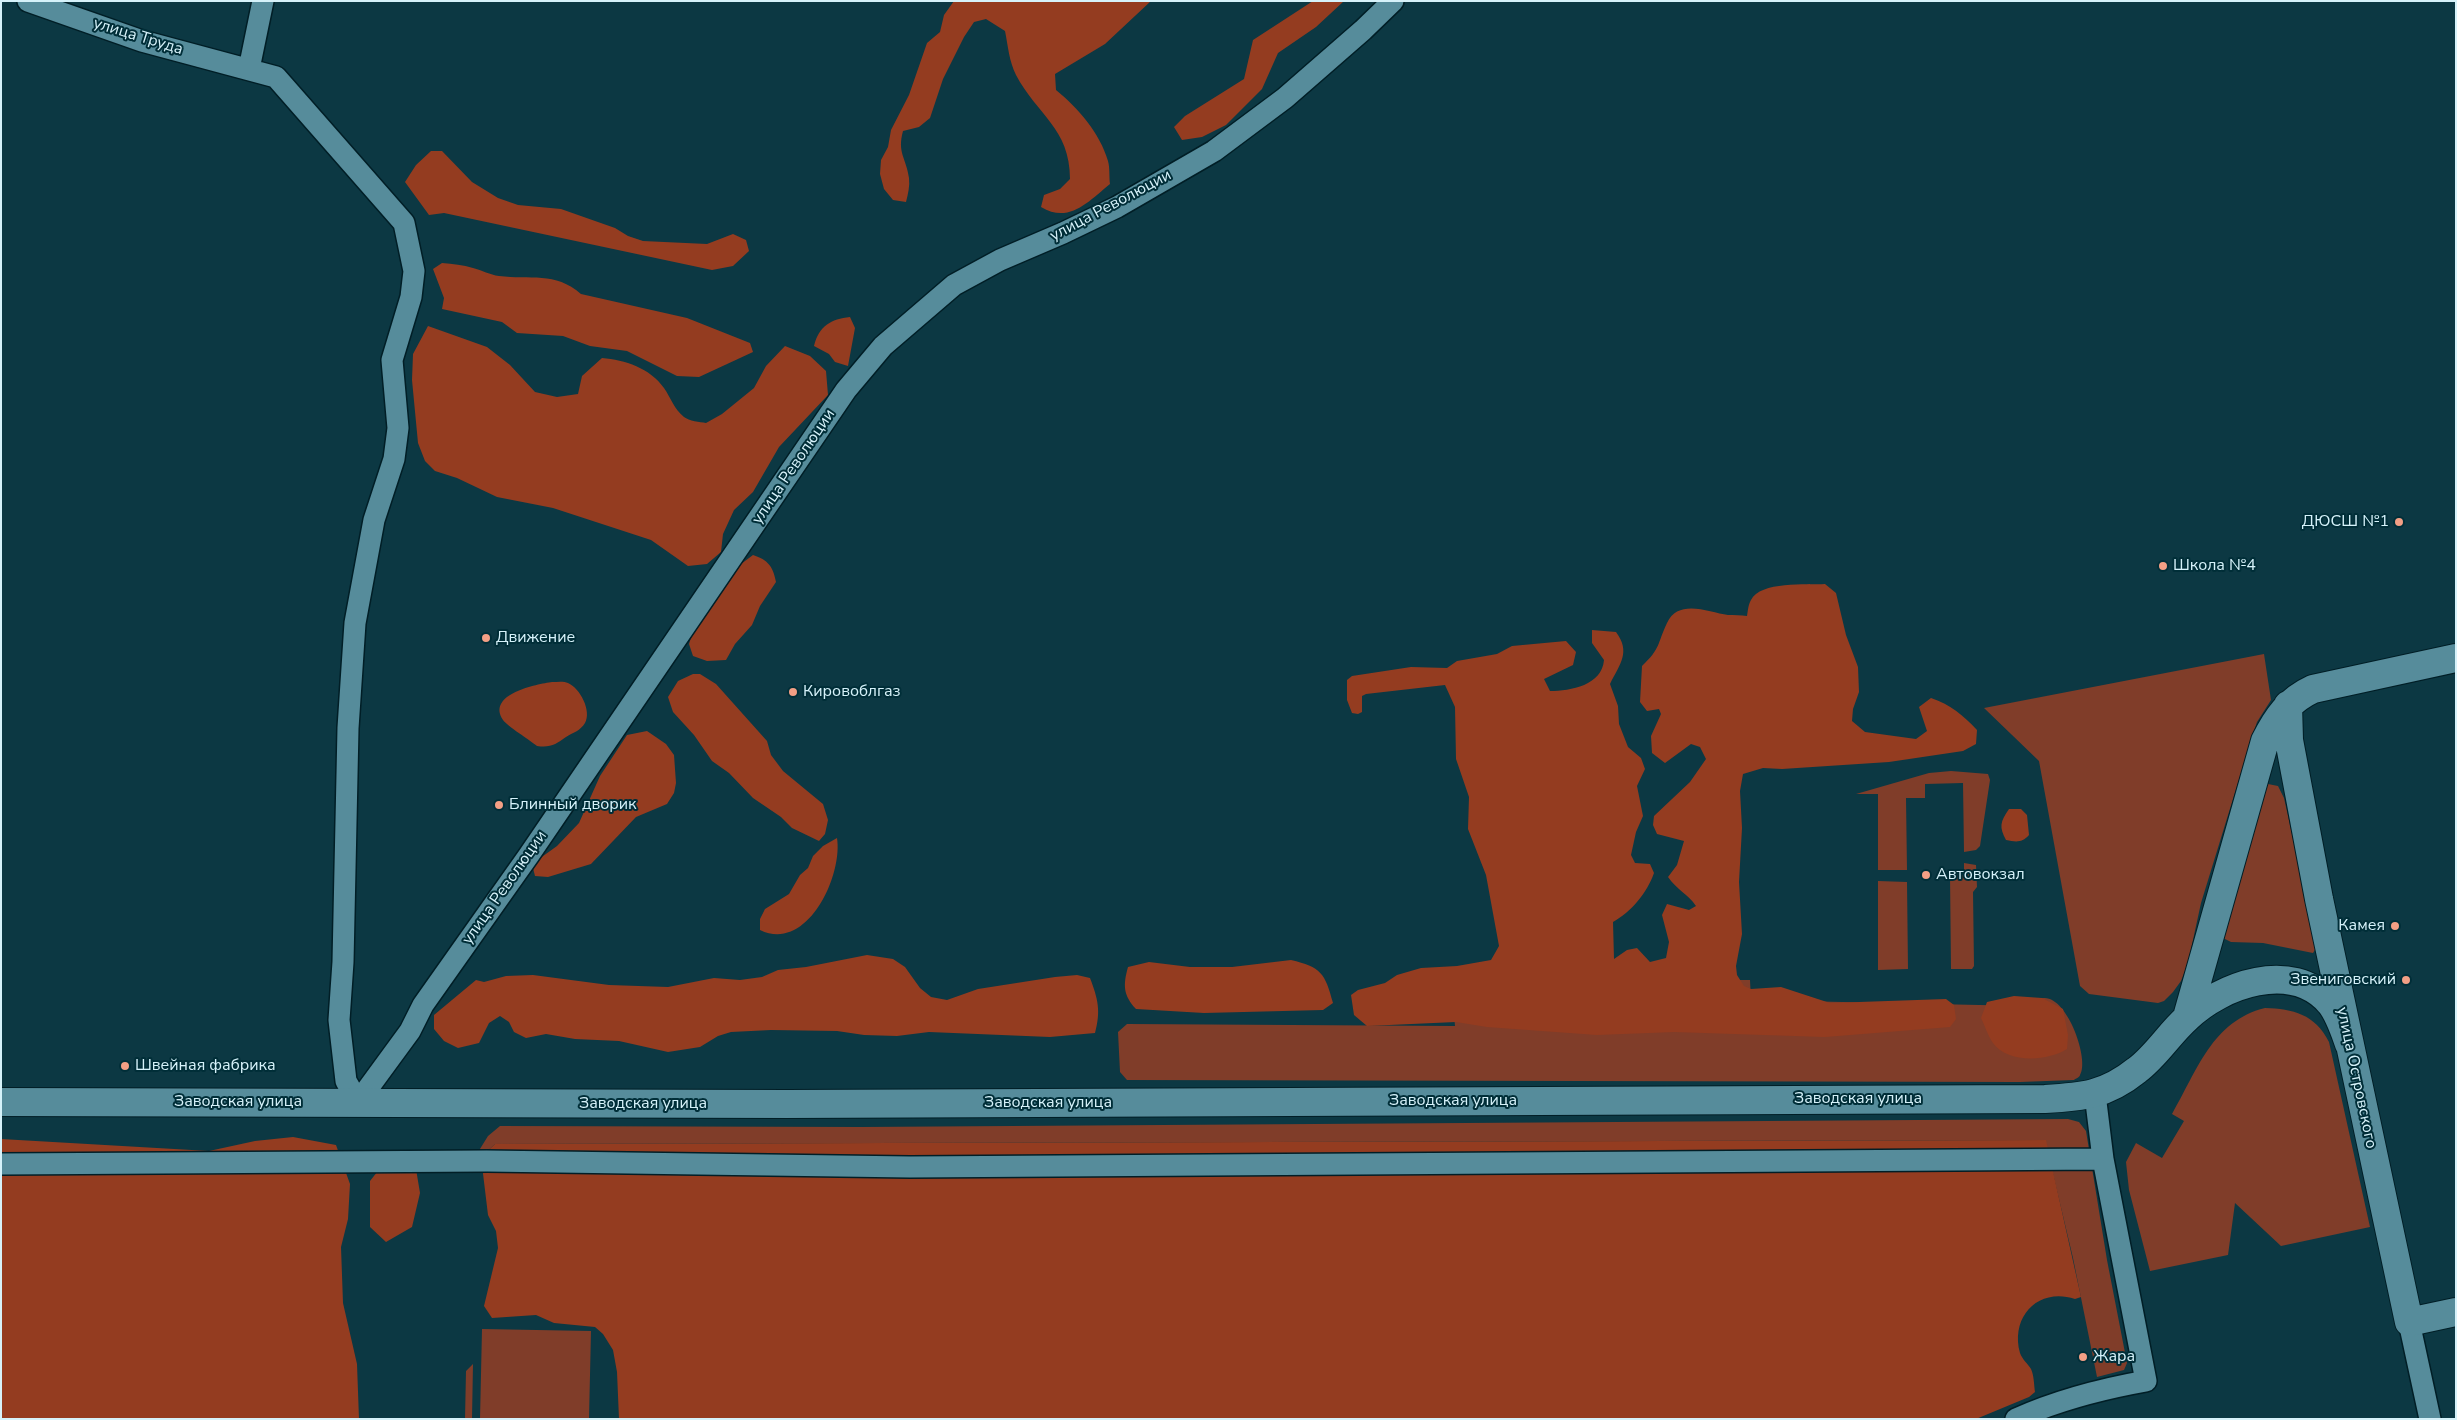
<!DOCTYPE html>
<meta charset="utf-8">
<style>
body{margin:0}
#map{position:relative;width:2457px;height:1420px;overflow:hidden;background:#0c3843;font-family:"Nunito Sans",sans-serif}
canvas{display:block}
.frame{position:absolute;inset:0;border:2px solid #d6f2fa;pointer-events:none}
</style>
<div id="map">
<canvas width="2457" height="1420"></canvas>
<div class="frame"></div>
</div>
<script>
const g = document.querySelector('canvas').getContext('2d');
g.lineJoin = 'round';
function fillPath(path, color) {
  g.fillStyle = color;
  g.fill(path, 'evenodd');
}
function trace(path, color, width, dash) {
  g.strokeStyle = color;
  g.lineWidth = width;
  g.lineCap = dash ? 'butt' : 'round';
  g.setLineDash(dash || []);
  g.stroke(path);
}
function label(font, color, halo, rows, align = 'center') {
  g.font = font + ' "Nunito Sans",sans-serif';
  g.lineWidth = 4;
  g.setLineDash([]);
  g.textBaseline = 'middle';
  g.strokeStyle = halo;
  g.fillStyle = color;
  for (const [text, x, y, turn = 0] of rows) {
    g.save();
    g.translate(x, y);
    g.rotate((+turn || 0) * Math.PI / 180);
    g.textAlign = isNaN(turn) ? turn : align;
    if (halo) g.strokeText(text, 0, 0);
    g.fillText(text, 0, 0);
    g.restore();
  }
}
const green = new Path2D(`
 M 2264,654 L 2271,700 L 2257,722 L 2252,737 L 2201,903 L 2188,963 L 2181,981 L 2173,992 L 2164,1001 L 2158,1003 L 2089,994 L 2080,986 L 2039,761 L 1984,708 Z
 M 1951,771 L 1988,774 L 1990,780 L 1980,846 L 1976,850 L 1964,852 L 1963,783 L 1925,784 L 1925,798 L 1906,798 L 1907,870 L 1878,870 L 1878,794 L 1856,794 L 1929,773 Z
 M 2268,784 L 2278,786 L 2284,798 L 2314,933 L 2316,948 L 2313,953 L 2263,943 L 2231,942 L 2223,938 L 2263,788 Z
 M 1964,863 L 1976,865 L 1977,887 L 1973,892 L 1974,966 L 1972,969 L 1951,969 L 1950,875 L 1964,875 Z
 M 1878,881 L 1907,882 L 1908,969 L 1878,970 Z
 M 1484,980 L 1750,980 L 1751,1000 L 2025,1006 C 2030,1004 2037,999 2043,998 C 2067,995 2090,1060 2080,1075 C 2080,1077 2075,1079 2074,1080 L 2020,1082 L 1127,1080 L 1120,1072 L 1118,1032 L 1127,1024 L 1455,1026 L 1452,994 Z
 M 2265,1008 C 2293,1009 2315,1014 2329,1042 L 2370,1227 L 2281,1246 L 2235,1203 L 2228,1255 L 2150,1271 L 2129,1190 L 2126,1162 L 2136,1143 L 2162,1158 L 2184,1121 L 2172,1114 C 2197,1071 2212,1021 2265,1008 Z
 M 2068,1119 L 2079,1122 L 2086,1131 L 2107,1260 L 2127,1363 L 2124,1370 L 2097,1377 L 2073,1258 L 2045,1140 L 495,1144 L 481,1157 L 475,1157 L 488,1136 L 500,1126 L 861,1127 Z
 M 482,1329 L 591,1331 L 589,1419 L 480,1419 Z
 M 473,1364 L 472,1419 L 465,1419 L 466,1371 Z`);
const forest = new Path2D(`
 M 954,1 L 1151,1 L 1105,44 L 1055,74 L 1056,90 C 1078,108 1100,133 1108,161 C 1110,168 1109,177 1110,184 C 1088,202 1069,224 1041,207 L 1044,195 L 1060,189 L 1070,179 C 1070,128 1037,115 1016,75 C 1009,61 1008,46 1005,31 L 986,19 L 974,22 L 964,37 L 943,79 L 930,118 L 919,127 L 903,131 C 897,153 906,157 909,178 C 910,186 908,194 906,202 L 893,200 L 884,189 L 880,174 L 881,160 L 888,147 L 891,130 L 909,95 L 927,43 L 940,32 L 944,15 Z
 M 1313,1 L 1344,1 L 1316,27 L 1278,53 L 1262,89 L 1226,125 L 1202,137 L 1182,140 L 1174,127 L 1185,116 L 1244,79 L 1253,40 Z
 M 431,151 L 442,151 L 472,182 L 498,198 L 518,205 L 561,209 L 615,228 L 628,236 L 643,241 L 707,244 L 733,234 L 746,240 L 749,251 L 733,266 L 712,270 L 444,213 L 429,215 L 405,182 L 416,165 Z
 M 442,263 C 453,264 463,265 473,268 C 482,270 490,275 499,276 C 530,280 555,271 581,294 L 687,318 L 750,343 L 753,352 L 699,377 L 677,376 L 627,351 L 590,346 L 563,336 L 517,333 L 502,322 L 442,309 L 444,298 L 433,269 Z
 M 850,317 L 855,328 L 848,366 L 835,362 L 829,354 L 814,346 C 819,326 831,319 850,317 Z
 M 428,326 L 487,347 L 510,365 L 535,392 L 557,397 L 578,394 L 582,376 L 602,358 C 625,360 650,368 664,388 C 671,398 674,409 684,417 C 689,421 700,422 706,423 L 722,414 L 754,388 L 766,366 L 785,346 L 810,356 L 826,371 L 828,395 L 779,447 L 753,492 L 734,510 L 723,534 L 721,552 L 707,564 L 688,566 L 651,540 L 553,508 L 497,497 L 457,478 L 435,471 L 425,461 L 418,443 L 412,380 L 413,354 Z
 M 753,555 C 768,560 773,566 776,582 L 760,606 L 752,625 L 735,644 L 726,660 L 707,661 L 693,656 L 689,644 L 693,631 L 741,564 Z
 M 1825,584 L 1836,593 L 1846,635 L 1858,667 L 1859,692 L 1853,709 L 1852,721 L 1865,732 L 1916,739 L 1927,731 L 1919,707 L 1931,698 C 1951,705 1963,715 1977,730 L 1976,744 L 1963,751 L 1889,762 L 1782,769 L 1763,768 L 1743,774 L 1740,791 L 1742,828 L 1739,882 L 1742,934 L 1736,966 L 1737,975 L 1744,986 L 1751,989 L 1781,987 L 1830,1003 L 1946,999 L 1954,1005 L 1956,1019 L 1950,1027 L 1825,1037 L 1674,1032 L 1597,1035 L 1487,1027 L 1456,1022 L 1367,1026 L 1354,1015 L 1351,995 L 1358,990 L 1385,983 L 1397,975 L 1421,968 L 1457,966 L 1491,960 L 1499,946 L 1486,875 L 1468,829 L 1469,797 L 1456,759 L 1455,707 L 1445,685 L 1366,694 L 1362,696 L 1362,712 L 1358,714 L 1352,713 L 1347,700 L 1347,680 L 1352,676 L 1411,667 L 1447,668 L 1457,661 L 1497,654 L 1512,646 L 1566,641 L 1576,652 L 1573,665 L 1544,679 L 1550,691 C 1571,691 1602,685 1604,660 L 1592,643 L 1592,630 L 1616,632 C 1631,652 1620,664 1610,684 L 1618,706 L 1619,724 L 1628,747 L 1641,758 L 1645,769 L 1637,786 L 1643,816 L 1636,832 L 1631,855 L 1635,863 L 1650,864 L 1654,873 C 1647,893 1631,912 1613,922 L 1614,959 L 1627,950 L 1637,948 L 1650,962 L 1666,958 L 1669,942 L 1662,915 L 1667,904 L 1689,910 L 1696,906 C 1688,894 1677,890 1668,877 L 1677,865 L 1684,841 L 1657,834 L 1653,825 L 1654,816 L 1690,782 L 1706,759 L 1700,747 L 1691,744 L 1665,763 L 1652,753 L 1651,736 L 1661,714 L 1659,709 L 1647,711 L 1640,702 L 1642,666 C 1661,648 1657,644 1667,623 C 1678,598 1709,612 1728,615 C 1734,615 1741,615 1747,616 C 1748,611 1748,605 1751,600 C 1760,581 1807,585 1825,584 Z
 M 693,674 L 700,674 L 716,684 L 767,741 L 771,755 L 783,771 L 823,804 L 828,820 L 825,834 L 819,841 L 792,828 L 781,817 L 753,798 L 729,773 L 712,761 L 694,735 L 673,712 L 668,697 L 678,681 Z
 M 552,682 C 557,682 564,681 568,683 C 580,688 592,711 585,723 C 580,731 574,732 566,737 C 556,744 551,748 537,746 C 530,740 507,726 503,720 C 486,694 537,684 552,682 Z
 M 647,731 L 666,744 L 674,755 L 676,783 L 674,793 L 667,804 L 636,817 L 591,864 L 548,877 L 535,876 L 532,864 L 557,846 L 579,823 L 600,776 L 627,735 Z
 M 2009,809 L 2021,809 L 2027,815 L 2029,835 C 2022,843 2016,842 2006,840 C 1999,827 2000,822 2009,809 Z
 M 837,838 C 843,876 807,953 760,930 L 760,919 L 765,909 L 789,894 L 800,875 L 808,868 L 813,856 L 823,846 Z
 M 867,955 L 893,959 L 905,967 L 920,988 L 931,997 L 947,1000 L 978,989 L 1055,977 L 1077,975 L 1090,978 C 1098,999 1101,1011 1095,1033 L 1050,1037 L 929,1032 L 897,1036 L 864,1035 L 837,1031 L 771,1030 L 731,1032 L 718,1036 L 700,1047 L 668,1052 L 619,1041 L 575,1039 L 546,1034 L 526,1038 L 514,1032 L 509,1022 L 500,1016 L 489,1023 L 479,1043 L 458,1048 L 444,1041 L 434,1029 L 434,1015 L 476,980 L 484,982 L 506,976 L 533,975 L 609,985 L 668,987 L 714,978 L 740,980 L 762,977 L 778,970 L 806,967 Z
 M 1291,960 C 1321,967 1325,973 1333,1003 L 1323,1010 L 1204,1013 L 1136,1009 C 1123,995 1123,985 1128,967 L 1149,962 L 1190,967 L 1232,967 Z
 M 2014,996 L 2042,998 L 2063,1009 L 2068,1035 L 2067,1049 C 2048,1061 2008,1064 1993,1043 C 1988,1036 1985,1026 1981,1018 L 1987,1002 Z
 M 293,1137 L 336,1145 L 350,1184 L 348,1219 L 341,1247 L 343,1303 L 357,1364 L 359,1419 L 1,1419 L 1,1139 L 209,1151 L 255,1141 Z
 M 2046,1140 L 2081,1297 L 2075,1299 C 2039,1287 2010,1316 2020,1353 C 2022,1359 2028,1364 2031,1369 C 2034,1375 2034,1385 2035,1392 L 2029,1397 L 1976,1419 L 619,1419 L 617,1372 L 613,1350 L 603,1334 L 595,1327 L 554,1323 L 536,1315 L 492,1318 L 484,1306 L 498,1248 L 496,1231 L 488,1215 L 481,1157 L 495,1144 Z
 M 381,1167 L 416,1169 L 420,1193 L 412,1227 L 386,1242 L 370,1227 L 370,1181 Z`);
const street = new Path2D(`
 M 28,1 L 142,41 L 276,77 L 404,223 L 414,271 L 411,297 L 392,360 L 398,428 L 394,459 L 374,520 L 355,623 L 348,728 L 343,962 L 339,1020 L 346,1081 L 358,1102 L 410,1031 L 423,1005 L 529,855 L 846,390 L 883,346 L 954,285 L 1000,260 L 1063,233 L 1117,207 L 1214,151 L 1285,98 L 1363,30 L 1393,1
 M 249,69 L 263,1
 M 1,1164 L 487,1161 L 910,1167 L 2103,1159
 M 2409,1322 L 2430,1419
 M 2016,1419 C 2058,1400 2101,1389 2146,1381 L 2103,1159 L 2095,1094`);
const secondary = new Path2D(`
 M 2288,705 L 2289,740 L 2319,899 L 2409,1322 L 2456,1312
 M 2187,1017 L 2265,741 C 2277,717 2289,700 2313,689 L 2456,658
 M 1,1102 L 787,1104 L 2045,1099 C 2083,1097 2106,1095 2137,1070 C 2156,1056 2169,1034 2187,1018 C 2221,985 2292,959 2330,1003 C 2339,1014 2344,1030 2349,1044`);
const markers = [
 [2399,522,5,"#f39f85"],
 [2163,566,5,"#f39f85"],
 [486,638,5,"#f39f85"],
 [793,692,5,"#f39f85"],
 [499,805,5,"#f39f85"],
 [1926,875,5,"#f39f85"],
 [2395,926,5,"#f39f85"],
 [2406,980,5,"#f39f85"],
 [125,1066,5,"#f39f85"],
 [2083,1357,5,"#f39f85"]
];
const streetNames = [
 ["улица Труда",138,37,17],
 ["улица Революции",1111,206,-28],
 ["улица Революции",794,467,-56],
 ["улица Революции",505,888,-55],
 ["улица Островского",2356,1078,78],
 ["Заводская улица",1858,1099],
 ["Заводская улица",1453,1101],
 ["Заводская улица",238,1102],
 ["Заводская улица",1048,1103],
 ["Заводская улица",643,1104]
];
const poiNames = [
 ["ДЮСШ №1",2389,522,"right"],
 ["Школа №4",2173,566],
 ["Движение",496,638],
 ["Кировоблгаз",803,692],
 ["Блинный дворик",509,805],
 ["Автовокзал",1936,875],
 ["Камея",2385,926,"right"],
 ["Звениговский",2396,980,"right"],
 ["Швейная фабрика",135,1066],
 ["Жара",2093,1357]
];
fillPath(green, '#803d29');
fillPath(forest, '#943c20');
trace(street, '#011e26', 24);
trace(secondary, '#011e26', 30);
trace(street, '#568c9b', 21);
trace(secondary, '#568c9b', 28);
for (const [x, y, r, color] of markers) {
  const dot = new Path2D();
  dot.arc(x, y, r, 0, 2 * Math.PI);
  g.fillStyle = color;
  g.fill(dot);
  trace(dot, '#002e38', 2);
}
label('16px', '#d6f2fa', '#002e38', streetNames);
label('16px', '#d6f2fa', '#002e38', poiNames, 'left');
</script>
